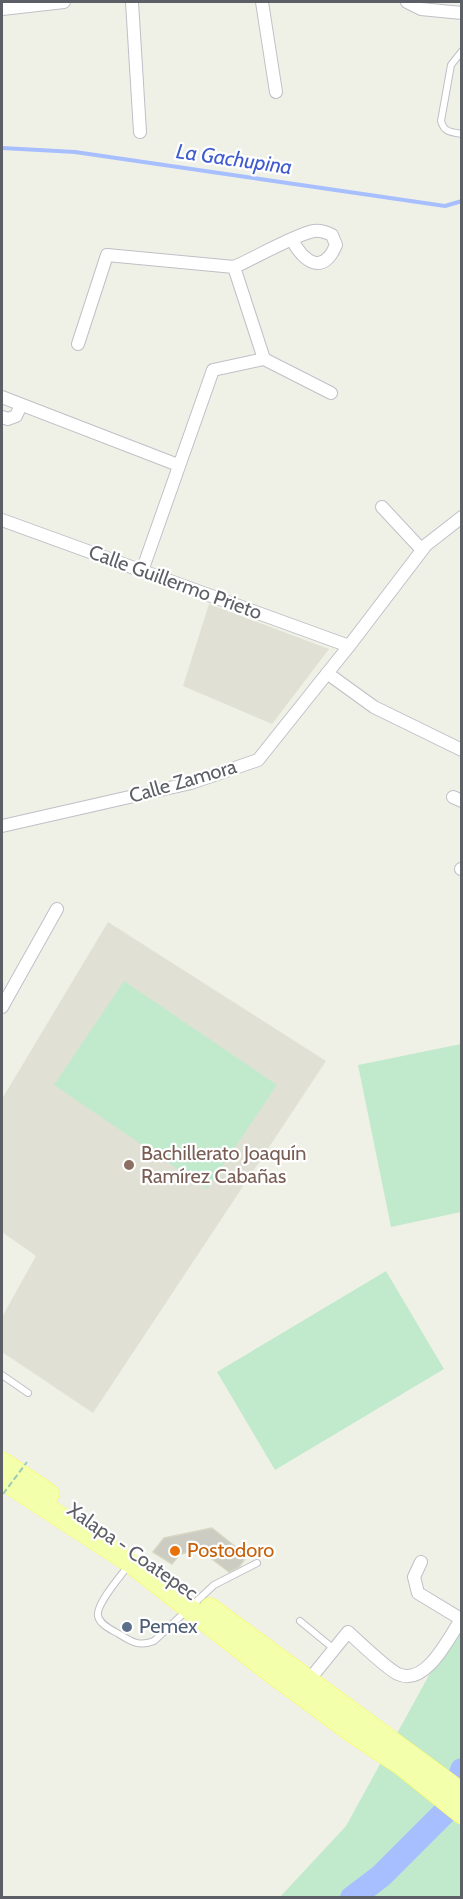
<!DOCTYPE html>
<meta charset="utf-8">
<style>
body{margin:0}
#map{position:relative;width:463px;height:1899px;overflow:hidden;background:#f0f1e6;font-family:Cabin,sans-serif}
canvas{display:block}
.frame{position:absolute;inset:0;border:3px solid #5d5f67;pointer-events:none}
</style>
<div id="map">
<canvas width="463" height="1899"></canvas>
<div class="frame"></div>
</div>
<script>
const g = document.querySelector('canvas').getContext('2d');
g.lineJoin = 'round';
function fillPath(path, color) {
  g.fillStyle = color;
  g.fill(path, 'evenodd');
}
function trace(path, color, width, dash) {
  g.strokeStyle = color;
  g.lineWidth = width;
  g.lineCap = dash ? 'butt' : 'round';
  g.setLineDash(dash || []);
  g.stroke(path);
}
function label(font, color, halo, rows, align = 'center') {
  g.font = font + ' Cabin,sans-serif';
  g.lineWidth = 4.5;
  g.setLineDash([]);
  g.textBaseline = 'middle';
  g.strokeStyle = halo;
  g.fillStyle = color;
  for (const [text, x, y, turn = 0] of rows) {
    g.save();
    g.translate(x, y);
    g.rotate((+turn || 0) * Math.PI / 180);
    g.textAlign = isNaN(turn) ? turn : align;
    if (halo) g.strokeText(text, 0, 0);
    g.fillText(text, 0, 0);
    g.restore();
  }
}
const education = new Path2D(`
 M 209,604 L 329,649 L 272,724 L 183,686 Z
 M 108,922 L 326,1061 L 93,1413 L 2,1352 L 2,1317 L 36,1256 L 2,1232 L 2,1099 Z`);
const green = new Path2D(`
 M 124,981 L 277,1085 L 207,1189 L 54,1085 Z
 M 461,1044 L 461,1212 L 391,1227 L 358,1065 Z
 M 386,1271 L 444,1369 L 275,1470 L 217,1372 Z
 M 461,1617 L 461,1897 L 279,1898 L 346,1826 Z`);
const stream = new Path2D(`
 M 2,148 L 75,152 L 445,206 L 462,201`);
const river = new Path2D(`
 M 352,1898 L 381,1876 L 452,1805 L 462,1770`);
const building = new Path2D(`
 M 212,1528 L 247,1556 L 239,1567 L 229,1572 L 200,1550 L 180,1554 L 172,1564 L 153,1552 L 164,1538 Z`);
const service = new Path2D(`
 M 462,51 L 451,65 L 441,121 C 444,132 450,132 462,134
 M 2,1375 L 28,1393
 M 138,1553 C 130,1565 95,1603 98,1616 C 100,1625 112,1630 119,1634 C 132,1642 139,1647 154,1641 L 214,1585 L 257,1563
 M 300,1621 L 334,1649`);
const minor = new Path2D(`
 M 132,2 L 140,132
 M 262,2 L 276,92
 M 407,2 L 421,9 L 462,13
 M 2,9 L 64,2
 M 234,267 C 253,259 296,234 314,231 C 320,230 326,232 332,235 L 336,245 C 323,276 304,262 292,240
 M 234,267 L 264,359
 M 78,344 L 107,255 L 234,267
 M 264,359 L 331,393
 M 2,397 L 178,465
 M 2,417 L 8,419 L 16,416 L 21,405
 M 382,507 L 422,550
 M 2,520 L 349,646
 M 142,571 L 213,370 L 264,359
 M 327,673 L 374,707 L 462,750
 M 453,797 L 462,801
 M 2,826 L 191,783 L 258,760 L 349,646 L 426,545 L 462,517
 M 461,869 L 462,869
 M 2,1007 L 57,909
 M 421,1562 L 414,1577 L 418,1593 L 461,1619
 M 305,1679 L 314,1674 L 348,1632 C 358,1641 388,1670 398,1674 C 426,1687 449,1637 462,1618`);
const primary = new Path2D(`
 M 2,1462 L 49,1494
 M 2,1479 L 131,1563 L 260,1664 L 349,1730 L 401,1765 L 462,1814
 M 210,1608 L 462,1793`);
const pathBridge = new Path2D(`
 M 3,1494 L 27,1462`);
const markers = [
 [129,1165,6,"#8d6e63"],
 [175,1551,6,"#e8710a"],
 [127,1627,6,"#5c6f8a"]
];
const streetNames = [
 ["Calle Guillermo Prieto",175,583,20],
 ["Calle Zamora",183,782,-16],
 ["Xalapa - Coatepec",132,1552,35]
];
const educationNames = [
 ["Bachillerato Joaquín",141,1154],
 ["Ramírez Cabañas",141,1177]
];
const foodNames = [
 ["Postodoro",187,1551]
];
const serviceNames = [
 ["Pemex",139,1627]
];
const waterNames = [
 ["La Gachupina",234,160,8]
];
fillPath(education, '#e0e1d4');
fillPath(green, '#c1eacd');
trace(stream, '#a7bfff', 4);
trace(river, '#a7bfff', 24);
fillPath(building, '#ccccc2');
trace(building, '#d6d6c3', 1.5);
trace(service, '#bfc0c7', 8);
trace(minor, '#bfc0c7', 14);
trace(primary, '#fafc53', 21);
trace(service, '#fff', 6);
trace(minor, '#fff', 12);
trace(primary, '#f4ffac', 20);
trace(pathBridge, '#99cbb6', 2, [6, 3]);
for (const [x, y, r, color] of markers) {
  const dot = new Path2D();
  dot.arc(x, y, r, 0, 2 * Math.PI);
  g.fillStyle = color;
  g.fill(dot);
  trace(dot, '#fff', 2);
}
label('20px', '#5d5f67', '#fff', streetNames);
label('20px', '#785e54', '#fff', educationNames, 'left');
label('20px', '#c56008', '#fff', foodNames, 'left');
label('20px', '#4e5e75', '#fff', serviceNames, 'left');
label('italic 21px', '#3f5bcd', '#fff', waterNames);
</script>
